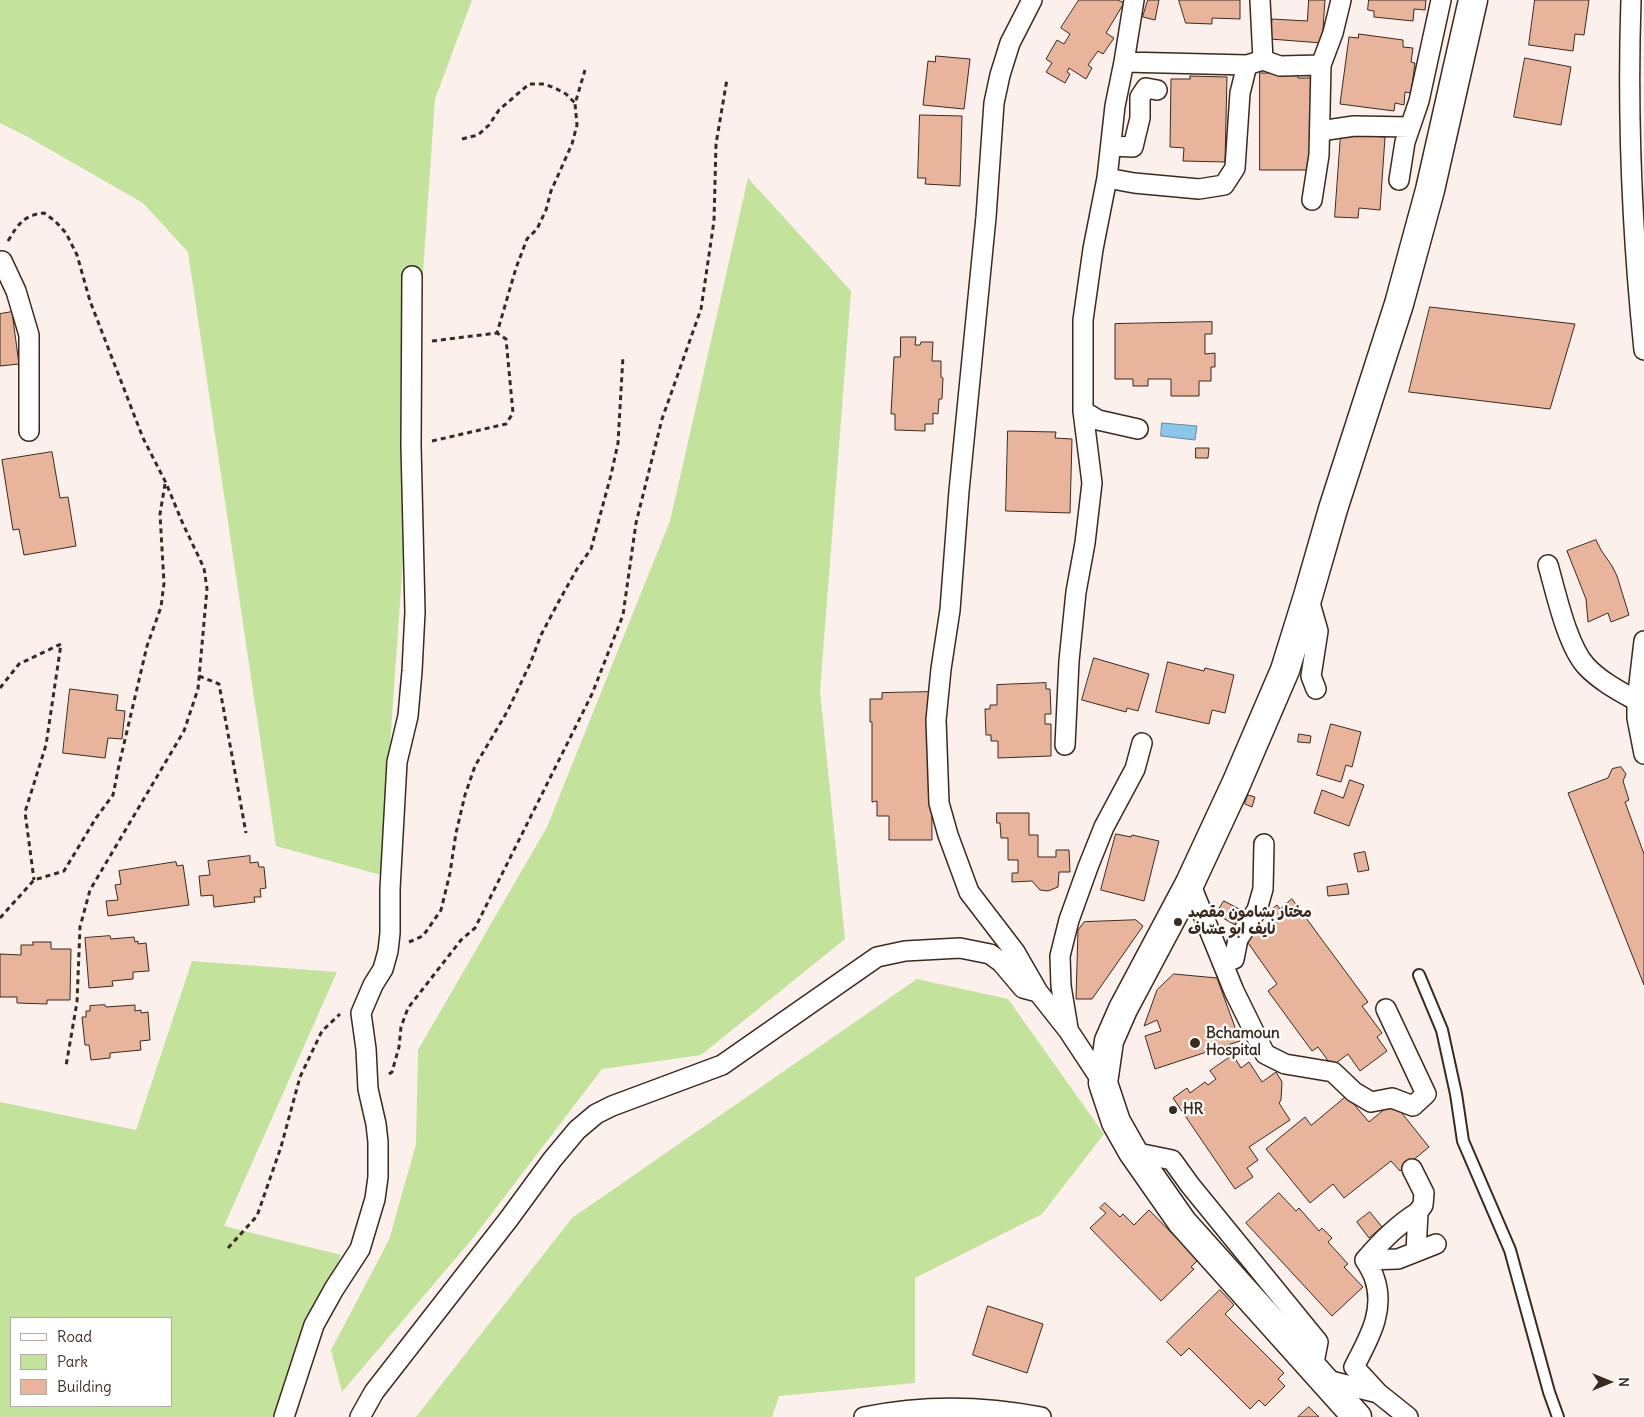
<!DOCTYPE html>
<meta charset="utf-8">
<style>
body{margin:0}
#map{position:relative;width:1644px;height:1417px;overflow:hidden;background:#fbf0eb;font-family:Delius,sans-serif}
canvas{display:block}
.legend{position:absolute;left:10px;top:1317px;width:162px;height:90px;box-sizing:border-box;background:#fff;border:1px solid #b1aaa5;margin:0;padding:6px 9px;list-style:none;font-size:15px;color:#3b2a1e}
.legend li{display:flex;align-items:center;gap:10px;height:25px}
.legend b{width:25px;border:1px solid #b1aaa5}
.north{position:absolute;left:1584px;top:1357px;width:50px;height:50px;-webkit-text-stroke:4px #fff;paint-order:stroke;rotate:90deg;font-size:14px;font-weight:700;line-height:20px;text-align:center;color:#3b2a1e}
.north::after{content:'';display:block;margin:auto;width:18px;height:22px;background:#3b2a1e;clip-path:polygon(50% 0,100% 100%,50% 72%,0 100%)}
</style>
<div id="map">
<canvas width="1644" height="1417"></canvas>
<ul class="legend">
<li><b style="height:6px;background:#fff"></b>Road</li>
<li><b style="height:14px;background:#c3e39c"></b>Park</li>
<li><b style="height:14px;background:#e9b49c"></b>Building</li>
</ul>
<div class="north">N</div>
</div>
<script>
const g = document.querySelector('canvas').getContext('2d');
g.lineJoin = 'round';
function fillPath(path, color) {
  g.fillStyle = color;
  g.fill(path, 'evenodd');
}
function trace(path, color, width, dash) {
  g.strokeStyle = color;
  g.lineWidth = width;
  g.lineCap = dash ? 'butt' : 'round';
  g.setLineDash(dash || []);
  g.stroke(path);
}
function label(font, color, halo, rows, align = 'center') {
  g.font = font + ' Delius,"Playpen Sans Arabic",sans-serif';
  g.lineWidth = 4.5;
  g.setLineDash([]);
  g.textBaseline = 'middle';
  g.strokeStyle = halo;
  g.fillStyle = color;
  for (const [text, x, y, turn = 0] of rows) {
    g.save();
    g.translate(x, y);
    g.rotate((+turn || 0) * Math.PI / 180);
    g.textAlign = isNaN(turn) ? turn : align;
    if (halo) g.strokeText(text, 0, 0);
    g.fillText(text, 0, 0);
    g.restore();
  }
}
const green = new Path2D(`
 M 0,0 L 472,0 L 435,99 L 381,875 L 276,846 L 188,252 L 143,203 L 28,137 L 0,123 Z
 M 748,178 L 851,291 L 820,691 L 845,939 L 701,1055 L 602,1069 L 473,1238 L 342,1392 L 331,1350 L 389,1240 L 416,1144 L 418,1050 L 547,827 L 670,521 Z
 M 192,961 L 337,972 L 224,1226 L 341,1255 L 278,1417 L 0,1417 L 0,1102 L 136,1130 ZM 11,1318 L 171,1318 L 171,1406 L 11,1406 Z
 M 917,979 L 1008,999 L 1104,1134 L 1042,1214 L 915,1278 L 915,1383 L 779,1396 L 772,1417 L 416,1417 L 572,1218 Z`);
const water = new Path2D(`
 M 1162,423 L 1197,426 L 1195,440 L 1161,436 Z`);
const building = new Path2D(`
 M 1079,0 L 1118,0 L 1124,3 L 1106,33 L 1114,38 L 1103,54 L 1098,51 L 1088,65 L 1092,68 L 1086,79 L 1069,68 L 1067,72 L 1070,74 L 1065,83 L 1046,72 L 1052,63 L 1046,59 L 1057,40 L 1064,44 L 1070,34 L 1061,28 Z
 M 1148,0 L 1159,0 L 1155,20 L 1143,17 Z
 M 1179,0 L 1240,0 L 1240,19 L 1212,18 L 1212,24 L 1186,23 Z
 M 1309,0 L 1325,0 L 1322,43 L 1270,39 L 1272,19 L 1307,21 Z
 M 1369,0 L 1426,0 L 1425,10 L 1414,9 L 1413,21 L 1374,17 L 1374,11 L 1368,10 Z
 M 1535,0 L 1589,0 L 1584,35 L 1575,34 L 1573,51 L 1529,45 Z
 M 1359,34 L 1403,40 L 1403,47 L 1413,48 L 1411,62 L 1415,63 L 1411,93 L 1405,92 L 1404,105 L 1395,103 L 1394,111 L 1340,104 L 1349,37 L 1358,38 Z
 M 936,56 L 970,59 L 964,109 L 923,105 L 928,61 L 935,62 Z
 M 1525,58 L 1571,67 L 1561,125 L 1514,117 Z
 M 1260,73 L 1298,73 L 1298,78 L 1311,78 L 1311,170 L 1260,170 Z
 M 1190,76 L 1227,77 L 1225,162 L 1183,161 L 1184,148 L 1170,147 L 1171,79 L 1190,79 Z
 M 920,115 L 962,116 L 960,186 L 925,184 L 926,178 L 918,178 Z
 M 1341,134 L 1385,137 L 1380,210 L 1359,208 L 1358,218 L 1335,217 Z
 M 1430,307 L 1575,324 L 1550,409 L 1409,392 Z
 M 12,312 L 19,364 L 0,366 L 0,314 Z
 M 1212,322 L 1212,334 L 1205,334 L 1205,354 L 1215,353 L 1215,367 L 1211,367 L 1211,381 L 1199,381 L 1199,396 L 1171,396 L 1171,379 L 1148,379 L 1148,386 L 1133,386 L 1133,379 L 1115,379 L 1115,324 Z
 M 901,337 L 916,337 L 915,345 L 920,345 L 921,342 L 933,342 L 932,361 L 941,361 L 941,377 L 943,378 L 942,399 L 939,399 L 938,414 L 933,413 L 933,424 L 925,424 L 925,431 L 895,430 L 895,414 L 891,414 L 894,357 L 900,357 Z
 M 1008,431 L 1056,432 L 1055,438 L 1072,439 L 1070,513 L 1006,511 Z
 M 1196,448 L 1209,448 L 1208,458 L 1196,458 Z
 M 52,452 L 60,498 L 68,497 L 76,546 L 24,555 L 19,529 L 13,530 L 2,460 Z
 M 1596,540 L 1601,550 L 1612,566 L 1617,576 L 1629,615 L 1611,622 L 1608,613 L 1588,622 L 1586,599 L 1567,551 Z
 M 1094,658 L 1149,674 L 1138,711 L 1127,708 L 1126,712 L 1082,700 Z
 M 1168,662 L 1204,671 L 1205,668 L 1234,675 L 1225,713 L 1212,710 L 1209,724 L 1156,712 Z
 M 1046,683 L 1046,689 L 1050,689 L 1051,714 L 1045,714 L 1045,724 L 1051,724 L 1051,756 L 998,758 L 998,741 L 991,741 L 991,735 L 986,735 L 985,709 L 990,709 L 990,705 L 997,705 L 997,685 Z
 M 70,689 L 118,695 L 116,710 L 125,711 L 122,739 L 108,738 L 105,758 L 63,753 Z
 M 931,692 L 932,840 L 889,840 L 889,816 L 877,816 L 877,801 L 872,802 L 872,722 L 870,722 L 870,699 L 882,699 L 882,693 Z
 M 1331,724 L 1361,732 L 1352,767 L 1346,765 L 1341,782 L 1317,775 Z
 M 1299,734 L 1311,736 L 1310,743 L 1298,742 Z
 M 1621,767 L 1626,774 L 1623,781 L 1629,800 L 1625,802 L 1644,854 L 1644,985 L 1568,793 L 1608,778 L 1612,769 Z
 M 1350,780 L 1364,785 L 1349,826 L 1314,813 L 1322,790 L 1343,798 Z
 M 1248,795 L 1255,797 L 1252,807 L 1245,804 Z
 M 997,813 L 1029,813 L 1029,835 L 1038,835 L 1038,857 L 1056,857 L 1056,850 L 1069,850 L 1070,872 L 1059,872 L 1058,887 L 1048,891 L 1040,890 L 1032,881 L 1012,882 L 1012,873 L 1018,873 L 1018,860 L 1008,860 L 1008,838 L 1001,838 L 1000,823 L 997,823 Z
 M 1116,834 L 1131,837 L 1132,835 L 1159,841 L 1144,901 L 1101,890 Z
 M 1365,852 L 1369,870 L 1358,872 L 1354,854 Z
 M 250,856 L 250,863 L 258,862 L 259,867 L 264,867 L 266,888 L 260,889 L 261,897 L 254,897 L 255,902 L 214,907 L 213,895 L 201,896 L 199,876 L 210,875 L 208,861 Z
 M 176,862 L 177,866 L 183,865 L 189,905 L 108,916 L 106,901 L 118,900 L 115,885 L 121,884 L 119,871 Z
 M 1347,884 L 1349,894 L 1328,896 L 1327,887 Z
 M 1292,899 L 1368,1002 L 1362,1006 L 1382,1033 L 1377,1037 L 1387,1051 L 1360,1071 L 1348,1054 L 1332,1066 L 1318,1047 L 1312,1051 L 1268,991 L 1277,984 L 1246,940 L 1272,920 L 1267,913 L 1277,905 L 1280,909 Z
 M 1224,901 L 1243,911 L 1235,925 L 1216,914 Z
 M 1136,920 L 1143,926 L 1092,999 L 1076,999 L 1078,930 L 1084,922 Z
 M 110,936 L 111,939 L 134,937 L 135,942 L 138,941 L 138,944 L 146,943 L 149,971 L 133,972 L 133,979 L 112,981 L 113,986 L 89,988 L 85,938 Z
 M 33,942 L 51,942 L 51,949 L 71,949 L 70,1000 L 47,1000 L 47,1004 L 17,1003 L 17,997 L 0,997 L 0,954 L 21,955 L 21,945 L 33,945 Z
 M 1174,974 L 1217,978 L 1240,1041 L 1155,1069 L 1145,1036 L 1161,1031 L 1157,1020 L 1144,1026 L 1157,990 Z
 M 105,1005 L 106,1007 L 135,1005 L 135,1011 L 141,1010 L 141,1013 L 148,1012 L 150,1040 L 140,1041 L 141,1050 L 110,1053 L 110,1058 L 91,1060 L 89,1045 L 85,1045 L 82,1017 L 86,1017 L 86,1011 L 90,1011 L 90,1006 Z
 M 1233,1055 L 1241,1068 L 1249,1062 L 1262,1082 L 1276,1072 L 1282,1082 L 1281,1100 L 1279,1103 L 1290,1120 L 1249,1147 L 1258,1160 L 1247,1168 L 1253,1177 L 1235,1189 L 1173,1098 L 1187,1088 L 1190,1093 L 1205,1082 L 1208,1085 L 1216,1079 L 1210,1071 Z
 M 1347,1096 L 1369,1122 L 1393,1102 L 1429,1147 L 1400,1171 L 1391,1161 L 1344,1198 L 1333,1184 L 1310,1203 L 1266,1149 L 1305,1117 L 1311,1125 Z
 M 1279,1193 L 1296,1211 L 1299,1208 L 1319,1231 L 1322,1228 L 1332,1238 L 1328,1242 L 1348,1264 L 1344,1267 L 1363,1287 L 1332,1316 L 1246,1223 Z
 M 1105,1203 L 1120,1217 L 1123,1214 L 1134,1225 L 1149,1210 L 1198,1260 L 1191,1267 L 1194,1269 L 1161,1301 L 1090,1228 L 1106,1213 L 1100,1208 Z
 M 1370,1212 L 1382,1227 L 1369,1238 L 1357,1222 Z
 M 1220,1290 L 1234,1305 L 1225,1314 L 1284,1373 L 1278,1379 L 1285,1386 L 1265,1406 L 1259,1400 L 1250,1409 L 1189,1348 L 1181,1356 L 1167,1342 Z
 M 988,1306 L 1043,1324 L 1027,1373 L 973,1355 Z
 M 1309,1407 L 1319,1417 L 1298,1417 Z`);
const path = new Path2D(`
 M 462,139 L 478,135 L 489,125 L 499,110 L 529,84 L 544,84 L 555,88 L 566,94 L 575,103
 M 8,241 C 18,224 24,215 44,213 L 55,221 L 66,233 L 77,255 L 90,301 L 143,438 L 166,483 L 183,524 L 204,568 L 207,589 L 198,689 L 184,731 L 90,890 L 80,927 L 77,1002 L 66,1066
 M 432,341 L 497,333 L 516,268 L 527,239 L 537,229 L 546,210 L 551,191 L 572,144 L 577,125 L 575,104 L 585,70
 M 432,441 L 506,424 L 513,413 L 506,339 L 497,333
 M 199,676 L 219,684 L 246,833
 M 0,688 L 19,664 L 61,644 L 46,745 L 25,812 L 34,880
 M 0,918 L 34,880 L 64,871 L 96,818 L 113,795 L 119,765 L 147,646 L 161,607 L 164,583 L 160,514 L 165,484
 M 409,942 L 423,936 L 441,910 L 450,873 L 456,833 L 465,795 L 475,766 L 507,712 L 530,664 L 541,635 L 559,601 L 577,569 L 591,549 L 611,475 L 618,443 L 623,356
 M 389,1074 L 392,1072 L 399,1047 L 401,1027 L 408,1008 L 461,940 L 475,928 L 592,694 L 623,615 L 636,523 L 662,419 L 701,309 L 714,221 L 716,144 L 727,79
 M 228,1248 L 257,1216 L 281,1147 L 300,1077 L 322,1031 L 340,1014`);
const service = new Path2D(`
 M 1419,975 L 1442,1030 L 1456,1094 L 1463,1141 L 1510,1250 L 1549,1392 L 1558,1417`);
const minor = new Path2D(`
 M 1032,0 L 1010,43 L 1000,75 L 994,103 L 986,217 L 959,491 L 950,610 L 941,669 L 936,720 L 939,803 L 948,835 L 969,892 L 1015,952 L 1038,992
 M 1631,0 C 1627,117 1632,233 1644,350
 M 1263,60 L 1280,66 L 1321,65 L 1333,33 L 1341,0
 M 1124,62 L 1247,65 L 1263,60 L 1260,0
 M 1327,130 L 1354,126 L 1410,127
 M 1111,146 L 1133,147 L 1140,118 L 1140,97 L 1146,88 L 1157,90
 M 1107,178 L 1134,183 L 1199,189 L 1224,185 L 1235,168 L 1240,93 L 1247,65
 M 1399,180 L 1405,142 L 1419,101 L 1441,0
 M 1312,200 L 1319,155 L 1321,65
 M 2,261 L 16,291 L 29,335 L 29,431
 M 1083,411 L 1098,420 L 1138,429
 M 1548,565 C 1556,593 1567,645 1586,666 C 1600,681 1619,691 1637,701
 M 1308,596 L 1318,631 L 1311,676 L 1316,689
 M 1644,641 L 1637,701 L 1637,718 L 1644,754
 M 1065,745 L 1069,661 L 1076,592 L 1085,543 L 1092,483 L 1083,411 L 1083,320 L 1093,249 L 1107,178 L 1115,106 L 1124,62 L 1134,0
 M 1190,883 L 1234,991 L 1265,1054 L 1285,1064 L 1333,1072 L 1354,1092 L 1371,1102 L 1392,1098 L 1413,1106 L 1426,1094 L 1386,1009
 M 1222,962 L 1234,959 L 1238,939 L 1257,910 L 1263,889 L 1264,844
 M 1068,1028 L 1061,986 L 1060,956 L 1069,920 L 1088,867 L 1104,827 L 1135,769 L 1142,743
 M 1133,1152 L 1172,1160 L 1190,1185 L 1318,1342 L 1313,1368
 M 1412,1169 L 1424,1193 L 1423,1205 L 1418,1212 L 1416,1252
 M 1365,1260 C 1368,1265 1372,1271 1374,1277 C 1386,1310 1369,1338 1354,1367 L 1378,1393
 M 1365,1260 L 1398,1259 L 1436,1244
 M 1365,1260 C 1381,1241 1397,1225 1418,1212
 M 1323,1379 L 1378,1393 L 1408,1417
 M 284,1417 L 314,1325 L 334,1289 L 360,1249 L 375,1199 L 378,1177 L 378,1142 L 376,1124 L 368,1089 L 366,1049 L 361,1013 L 373,985 L 383,969 L 388,951 L 390,933 L 390,889 L 397,762 L 408,716 L 412,671 L 415,612 L 411,446 L 412,276
 M 360,1417 L 374,1392 L 508,1220 L 552,1160 L 577,1130 L 596,1114 L 612,1106 L 722,1065 L 877,957 L 905,951 L 960,948 L 990,954 L 1001,962 L 1023,988 L 1038,992 L 1068,1030 L 1103,1083
 M 864,1417 C 922,1405 984,1406 1041,1417`);
const secondary = new Path2D(`
 M 1357,1417 L 1182,1222 L 1133,1152 L 1116,1122 L 1103,1083 L 1109,1041 L 1123,1009 L 1190,883 L 1236,784 L 1285,670 L 1308,596 L 1333,509 L 1399,304 L 1430,190 L 1473,0`);
const markers = [
 [1178,922,5,"#3b2a1e"],
 [1195,1043,6,"#3b2a1e"],
 [1173,1110,5,"#3b2a1e"]
];
const poiNames = [
 ["مختار بشامون مقصد",1188,913],
 ["نايف ابو عسّاف",1188,930],
 ["Bchamoun",1206,1034],
 ["Hospital",1206,1051],
 ["HR",1183,1110]
];
fillPath(green, '#c3e39c');
fillPath(water, '#8bc7eb');
trace(water, '#6b8899', 1);
fillPath(building, '#e9b49c');
trace(building, '#3b2a1e', 1);
trace(service, '#3b2a1e', 14);
trace(minor, '#3b2a1e', 22);
trace(secondary, '#3b2a1e', 31);
trace(path, '#3b2a1e', 3, [5, 4]);
trace(service, '#fff', 10);
trace(minor, '#fff', 19);
trace(secondary, '#fff', 28);
for (const [x, y, r, color] of markers) {
  const dot = new Path2D();
  dot.arc(x, y, r, 0, 2 * Math.PI);
  g.fillStyle = color;
  g.fill(dot);
  trace(dot, '#fff', 2);
}
label('bold 15px', '#3b2a1e', '#fff', poiNames, 'left');
</script>
